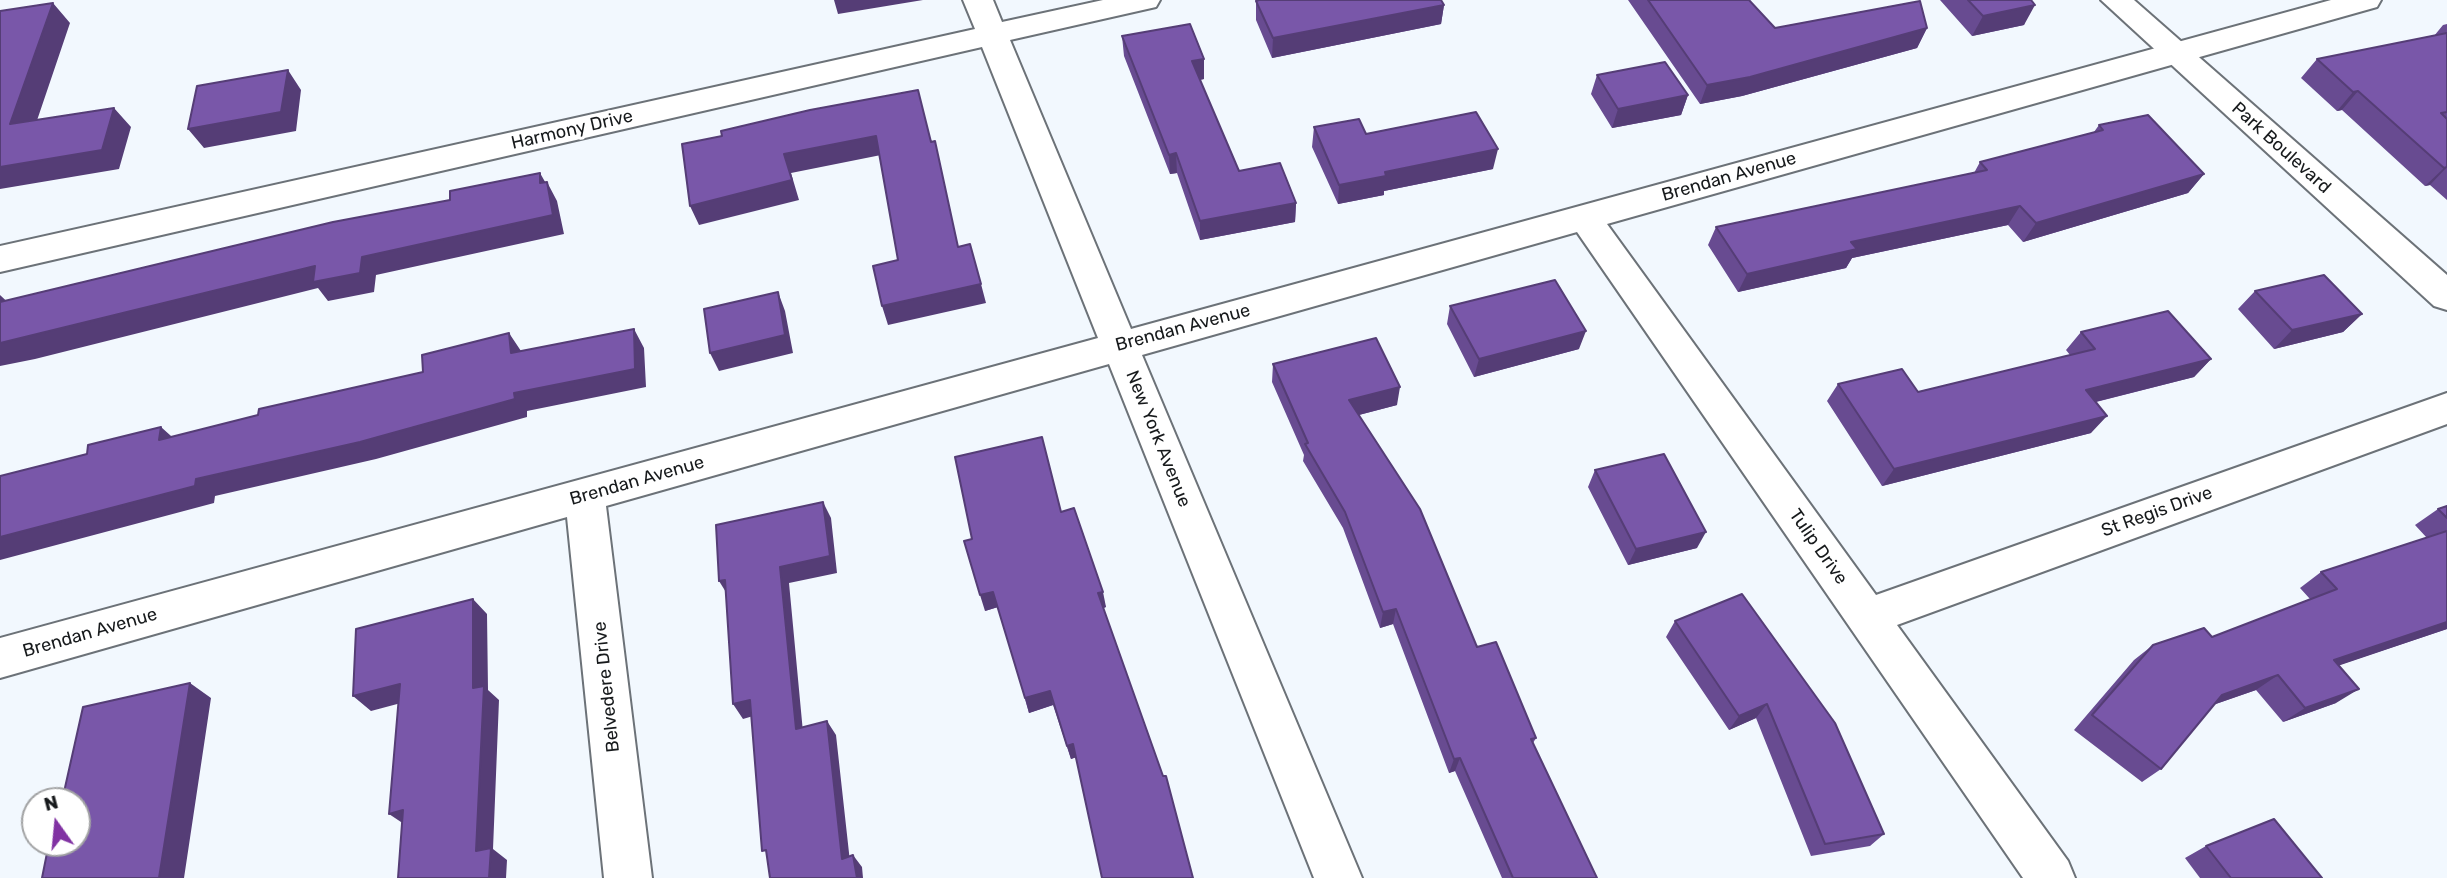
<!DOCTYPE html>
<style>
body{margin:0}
#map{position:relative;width:2447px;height:878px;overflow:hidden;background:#f2f8fe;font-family:Rubik,sans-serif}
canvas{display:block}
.north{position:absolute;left:21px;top:787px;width:70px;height:70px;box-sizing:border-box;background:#fff;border:2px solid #a2a3a4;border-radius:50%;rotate:345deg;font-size:19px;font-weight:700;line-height:28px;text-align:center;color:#171a1c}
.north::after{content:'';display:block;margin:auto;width:24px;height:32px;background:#8132a3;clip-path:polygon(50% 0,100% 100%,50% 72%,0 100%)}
</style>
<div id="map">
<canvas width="2447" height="878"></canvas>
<div class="north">N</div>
</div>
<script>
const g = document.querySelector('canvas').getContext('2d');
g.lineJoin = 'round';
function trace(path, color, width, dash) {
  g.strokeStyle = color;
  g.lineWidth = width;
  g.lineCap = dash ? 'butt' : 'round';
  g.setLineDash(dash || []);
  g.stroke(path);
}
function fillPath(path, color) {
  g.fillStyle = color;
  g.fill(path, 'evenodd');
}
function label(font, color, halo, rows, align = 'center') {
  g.font = font + ' Rubik,sans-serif';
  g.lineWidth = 6;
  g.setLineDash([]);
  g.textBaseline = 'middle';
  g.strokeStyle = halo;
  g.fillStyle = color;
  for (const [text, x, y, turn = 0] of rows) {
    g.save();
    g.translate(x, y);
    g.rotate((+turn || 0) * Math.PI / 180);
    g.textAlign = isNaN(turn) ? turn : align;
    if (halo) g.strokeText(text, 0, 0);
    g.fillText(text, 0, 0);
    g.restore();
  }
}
const minor = new Path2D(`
 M 963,0 L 993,0 L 1002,22 L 1103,0 L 1160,0 L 1156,7 L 1010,40 L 1131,329 L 2331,0 L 2381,0 L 2377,7 L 1607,224 L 1876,595 L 2447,393 L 2447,424 L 1897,625 L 2068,861 L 2075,878 L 2023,878 L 1577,232 L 1142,355 L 1362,878 L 1314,878 L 1109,364 L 606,506 L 652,878 L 604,878 L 567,517 L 0,678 L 0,638 L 1098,338 L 982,47 L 0,272 L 0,246 L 975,29 Z`);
const secondary = new Path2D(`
 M 2101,0 L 2134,0 L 2447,275 L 2447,310 L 2434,306 Z`);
const wall = new Path2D(`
 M 1628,0 L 1749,0 L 1775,28 L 1927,28 L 1917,48 L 1742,96 L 1700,104 Z
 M 1940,0 L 2031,0 L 2024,25 L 1972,36 Z
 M 1256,1 L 1444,5 L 1441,24 L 1272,58 L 1256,20 Z
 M 2447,24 L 2447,200 L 2430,185 L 2425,186 L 2342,110 L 2337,111 L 2301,78 L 2317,59 L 2434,36 L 2443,25 Z
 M 1122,36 L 1204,59 L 1204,79 L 1200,80 L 1239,171 L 1296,203 L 1295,222 L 1200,240 L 1177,173 L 1170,174 L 1124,56 Z
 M 1597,75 L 1688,95 L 1681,115 L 1612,128 L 1591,94 Z
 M 2099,125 L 2204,174 L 2188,193 L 2023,242 L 2008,225 L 1852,258 L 1846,268 L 1738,292 L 1708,245 L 1716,227 L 1974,173 L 1980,162 L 2094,132 Z
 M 1314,127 L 1366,134 L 1493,169 L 1384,191 L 1384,195 L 1338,204 L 1312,147 Z
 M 2255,291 L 2362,314 L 2343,332 L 2274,349 L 2238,309 Z
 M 1450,306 L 1579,349 L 1474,377 L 1447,324 Z
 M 2081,332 L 2211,359 L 2194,377 L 2096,402 L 2091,433 L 1882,486 L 1827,401 L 1838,384 L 1918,392 L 2070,355 L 2066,350 Z
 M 1273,364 L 1397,405 L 1359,415 L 1477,647 L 1536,738 L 1533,743 L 1597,878 L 1502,878 L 1455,771 L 1449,773 L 1393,624 L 1380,628 L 1343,528 L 1303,461 L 1304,455 L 1272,382 Z
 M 1595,470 L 1697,548 L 1628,565 L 1588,487 Z
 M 2447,506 L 2447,629 L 2339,665 L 2336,703 L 2283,722 L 2256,690 L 2213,705 L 2161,769 L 2142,782 L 2074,730 L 2134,660 L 2153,645 L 2212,637 L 2310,599 L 2300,588 L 2321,572 L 2427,538 L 2415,525 L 2438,509 Z
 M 1061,512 L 1106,607 L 1103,608 L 1193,878 L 1076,757 L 1071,759 L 1053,705 L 1029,713 L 998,607 L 985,611 Z
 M 1675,621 L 1835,723 L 1884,834 L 1870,846 L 1811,856 L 1756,718 L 1729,730 L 1666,637 Z
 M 2206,846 L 2322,878 L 2200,878 L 2185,858 Z`);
const shadedWall = new Path2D(`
 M 834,0 L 923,0 L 838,14 Z
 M 53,3 L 70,23 L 29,144 L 10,124 Z
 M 1444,5 L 1441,24 L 1272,58 L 1273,38 Z
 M 2035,5 L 2024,25 L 1972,36 L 1983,16 Z
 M 1927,28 L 1917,48 L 1742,96 L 1700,104 L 1707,85 Z
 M 1204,59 L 1204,79 L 1192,81 L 1192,61 Z
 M 288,70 L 301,90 L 296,131 L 204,148 L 188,129 Z
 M 2358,91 L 2342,110 L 2337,111 L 2353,92 Z
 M 1688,95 L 1681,115 L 1612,128 L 1618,109 Z
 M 114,108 L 131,127 L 119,169 L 0,189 L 0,167 Z
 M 876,136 L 881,155 L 791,173 L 799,200 L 699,225 L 690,206 L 784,154 Z
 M 1498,149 L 1493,169 L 1384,191 L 1384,195 L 1338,204 L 1339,185 L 1385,172 Z
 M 1176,153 L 1177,173 L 1170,174 L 1169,155 Z
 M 2447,167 L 2430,185 L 2425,186 L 2444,168 Z
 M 540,173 L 548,187 L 547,182 L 557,201 L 564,234 L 376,275 L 374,292 L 328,301 L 318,288 L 35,359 L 0,366 L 0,343 L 315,266 L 362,257 L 540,183 Z
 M 2204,174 L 2188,193 L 2023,242 L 2036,223 Z
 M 1296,203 L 1295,222 L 1200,240 L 1200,221 Z
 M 2020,206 L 2008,225 L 1852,258 L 1846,268 L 1738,292 L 1747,274 L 1851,242 Z
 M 981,284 L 986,303 L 888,325 L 882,306 Z
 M 778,292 L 785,311 L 793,353 L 719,371 L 710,353 Z
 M 0,295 L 16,310 L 0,311 Z
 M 2362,314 L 2343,332 L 2274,349 L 2292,330 Z
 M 634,329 L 644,348 L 646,387 L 527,411 L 527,417 L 376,459 L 215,496 L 214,503 L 0,560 L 0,537 L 196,479 L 514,393 Z
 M 1586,331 L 1579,349 L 1474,377 L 1479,359 Z
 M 509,333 L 521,351 L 511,353 Z
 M 2211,359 L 2194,377 L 2071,408 L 2086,390 Z
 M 1400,387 L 1397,405 L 1347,418 L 1349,400 Z
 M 2107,416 L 2091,433 L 1882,486 L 1894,469 Z
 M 161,427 L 180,444 L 159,440 Z
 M 823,502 L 831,518 L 837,573 L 789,583 L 804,743 L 796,729 L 780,567 Z
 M 1706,532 L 1697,548 L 1628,565 L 1636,549 Z
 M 725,580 L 729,597 L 719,581 Z
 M 993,592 L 998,607 L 985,611 L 980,595 Z
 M 1103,592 L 1106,607 L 1101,609 L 1098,593 Z
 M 473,599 L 487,614 L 488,690 L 499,700 L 493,849 L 507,860 L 506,878 L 489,878 L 476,851 L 473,688 Z
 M 1396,609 L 1393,624 L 1380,628 L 1383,612 Z
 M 2447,622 L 2447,629 L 2311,675 L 2334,660 Z
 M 2278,675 L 2256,690 L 2201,709 L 2222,695 Z
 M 190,683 L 211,698 L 184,878 L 159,878 Z
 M 400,684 L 416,699 L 371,711 L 353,696 Z
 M 2359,689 L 2336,703 L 2283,722 L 2305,708 Z
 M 1050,691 L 1053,705 L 1029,713 L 1025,698 Z
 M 750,700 L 760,714 L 743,719 L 733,704 Z
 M 1767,704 L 1756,718 L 1729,730 L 1739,716 Z
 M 827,721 L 836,735 L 851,871 L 842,859 Z
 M 1073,744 L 1077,757 L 1071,759 L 1067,746 Z
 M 1460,758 L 1455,771 L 1449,773 L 1454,759 Z
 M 403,810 L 407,826 L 389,814 Z
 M 853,855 L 862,867 L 863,878 L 857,878 Z`);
const building = new Path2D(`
 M 1259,0 L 1441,0 L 1444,5 L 1273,38 L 1256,1 Z
 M 1648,0 L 1749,0 L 1775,28 L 1920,1 L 1927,28 L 1750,77 L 1707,85 Z
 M 1968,0 L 2031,0 L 2035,5 L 1983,16 Z
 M 53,3 L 10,124 L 114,108 L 102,150 L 0,167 L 0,11 Z
 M 1190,24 L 1204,59 L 1192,61 L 1239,171 L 1280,163 L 1296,203 L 1200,221 L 1176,153 L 1169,155 L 1122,36 Z
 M 2447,33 L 2447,112 L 2441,113 L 2447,119 L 2447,167 L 2444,168 L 2358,91 L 2353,92 L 2317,59 Z
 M 1665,62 L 1688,95 L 1618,109 L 1597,75 Z
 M 288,70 L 281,112 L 188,129 L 197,86 Z
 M 918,90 L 931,142 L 935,141 L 958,247 L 970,244 L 981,284 L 882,306 L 873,266 L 898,260 L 876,136 L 784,154 L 792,180 L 690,206 L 682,144 L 722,136 L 721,131 L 810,110 Z
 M 1476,112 L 1498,149 L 1385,172 L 1386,176 L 1339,185 L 1314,127 L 1359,119 L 1366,134 Z
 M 2148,115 L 2204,174 L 2036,223 L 2020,206 L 1851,242 L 1857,249 L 1747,274 L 1716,227 L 1987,170 L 1980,162 L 2103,130 L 2099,125 Z
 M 540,173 L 540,183 L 547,182 L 553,215 L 362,257 L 360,273 L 313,282 L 315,266 L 0,343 L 0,302 L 333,222 L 450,200 L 450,191 Z
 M 2324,275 L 2362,314 L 2292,330 L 2255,291 Z
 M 1555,280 L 1586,331 L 1479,359 L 1450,306 Z
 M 778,292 L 785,335 L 710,353 L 704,309 Z
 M 2168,311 L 2211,359 L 2086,390 L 2107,416 L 1894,469 L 1838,384 L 1902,369 L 1918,392 L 2095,349 L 2081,332 Z
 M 634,329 L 635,369 L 514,393 L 515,399 L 360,442 L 196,479 L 195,486 L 0,537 L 0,476 L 87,454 L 88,445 L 161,427 L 159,440 L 258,415 L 259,409 L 423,372 L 422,355 L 509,333 L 511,353 Z
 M 1376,338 L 1400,387 L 1349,400 L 1420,509 L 1477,647 L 1496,642 L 1536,738 L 1531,739 L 1597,878 L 1513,878 L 1460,758 L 1454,759 L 1396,609 L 1383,612 L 1345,512 L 1305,444 L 1308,443 L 1273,364 Z
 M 1042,437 L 1061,512 L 1074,508 L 1103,592 L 1098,593 L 1163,776 L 1166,776 L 1193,878 L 1102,878 L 1073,744 L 1067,746 L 1050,691 L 1025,698 L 993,592 L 980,595 L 964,541 L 972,539 L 955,457 Z
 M 1664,454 L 1706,532 L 1636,549 L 1595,470 Z
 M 823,502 L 830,556 L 780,567 L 796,729 L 827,721 L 842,859 L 853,855 L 857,878 L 770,878 L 766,850 L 762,851 L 750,700 L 733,704 L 725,580 L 719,581 L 716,525 Z
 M 2447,506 L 2447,518 L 2438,509 Z
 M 2447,531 L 2447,622 L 2334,660 L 2359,689 L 2305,708 L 2278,675 L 2222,695 L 2161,769 L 2092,715 L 2153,645 L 2204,628 L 2212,637 L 2337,589 L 2321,572 Z
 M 1742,594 L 1835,723 L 1884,834 L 1825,844 L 1767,704 L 1739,716 L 1675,621 Z
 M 473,599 L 473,688 L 484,686 L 476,851 L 491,848 L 489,878 L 398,878 L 403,810 L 389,814 L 400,684 L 353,696 L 356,629 Z
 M 190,683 L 159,878 L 42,878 L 49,843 L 77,843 L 77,801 L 62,801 L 83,707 Z
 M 2274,819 L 2322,878 L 2231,878 L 2206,846 Z`);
const streetNames = [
 ["Harmony Drive",572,130,-13],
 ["Park Boulevard",2281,148,42],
 ["Brendan Avenue",1729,177,-16],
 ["Brendan Avenue",1183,328,-15],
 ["New York Avenue",1158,439,68],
 ["Brendan Avenue",637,481,-16],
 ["St Regis Drive",2157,512,-20],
 ["Tulip Drive",1818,547,55],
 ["Brendan Avenue",90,633,-16],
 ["Belvedere Drive",607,687,-96]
];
trace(minor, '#6c7278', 4);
trace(secondary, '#6c7278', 4);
fillPath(minor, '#fff');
fillPath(secondary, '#fff');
fillPath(wall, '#684b91');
fillPath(shadedWall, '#553d76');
fillPath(building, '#7957a9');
trace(building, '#553d76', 2);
label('18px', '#171a1c', '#fff', streetNames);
</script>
